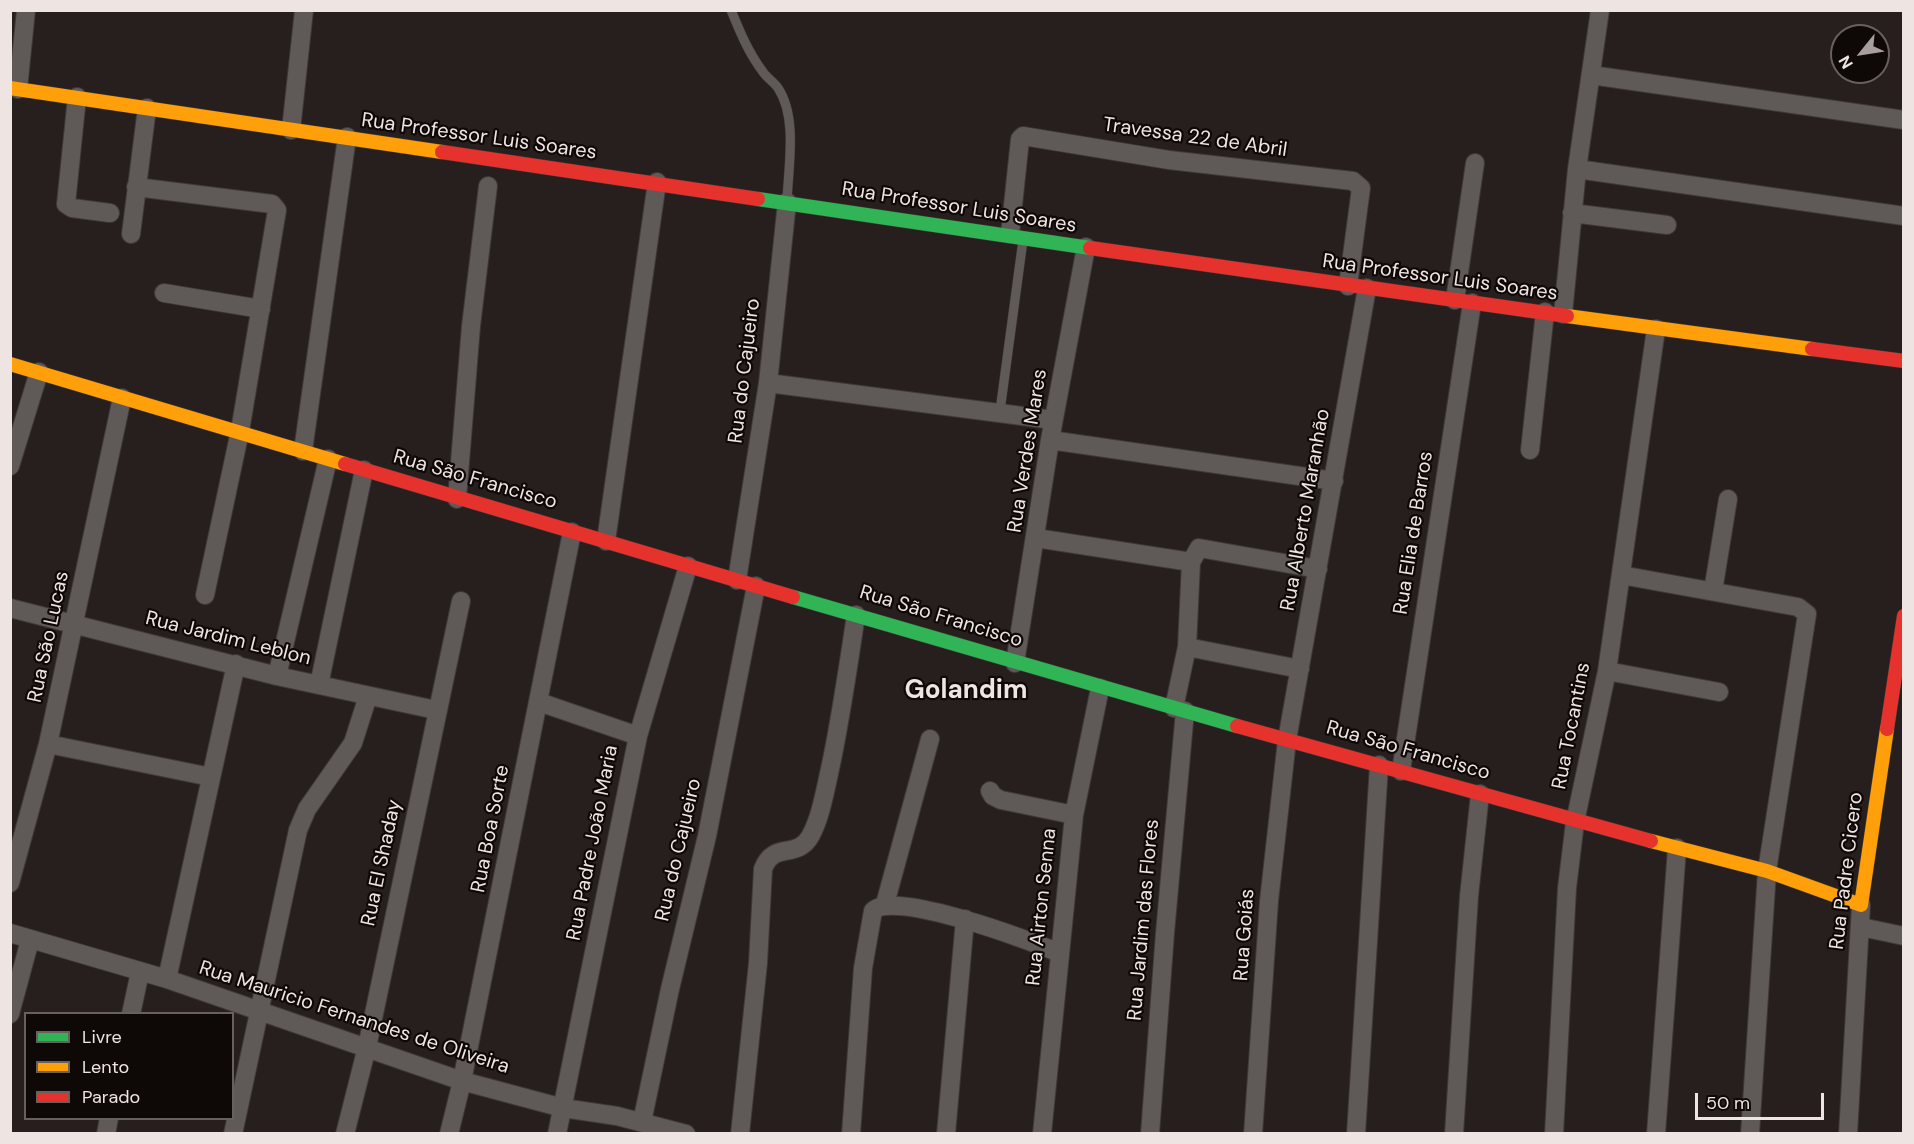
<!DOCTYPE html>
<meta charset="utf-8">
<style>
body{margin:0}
#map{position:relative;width:1914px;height:1144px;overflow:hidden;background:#261f1e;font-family:"DM Sans",sans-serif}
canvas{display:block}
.frame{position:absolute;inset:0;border:12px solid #eee4e2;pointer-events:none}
.legend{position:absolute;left:24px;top:1012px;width:210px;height:108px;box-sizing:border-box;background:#0e0807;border:2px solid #68605f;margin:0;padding:8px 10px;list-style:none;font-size:18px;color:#eee4e2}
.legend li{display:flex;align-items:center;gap:12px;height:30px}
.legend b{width:30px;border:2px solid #68605f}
.north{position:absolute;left:1830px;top:24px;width:60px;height:60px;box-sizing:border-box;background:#0e0807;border:2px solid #68605f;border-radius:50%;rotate:240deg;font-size:16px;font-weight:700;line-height:24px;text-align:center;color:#eee4e2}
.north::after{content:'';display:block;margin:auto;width:21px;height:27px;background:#a89f9d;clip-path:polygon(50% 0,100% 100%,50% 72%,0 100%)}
.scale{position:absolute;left:1695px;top:1093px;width:129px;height:27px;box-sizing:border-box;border:3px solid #eee4e2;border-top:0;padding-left:8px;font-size:18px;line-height:21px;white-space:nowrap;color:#eee4e2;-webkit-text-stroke:4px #0e0807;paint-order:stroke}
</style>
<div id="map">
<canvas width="1914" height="1144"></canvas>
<div class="frame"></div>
<ul class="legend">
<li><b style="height:8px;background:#30b455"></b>Livre</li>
<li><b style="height:8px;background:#ff9f0a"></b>Lento</li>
<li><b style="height:8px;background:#e5322d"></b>Parado</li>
</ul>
<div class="north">N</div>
<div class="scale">50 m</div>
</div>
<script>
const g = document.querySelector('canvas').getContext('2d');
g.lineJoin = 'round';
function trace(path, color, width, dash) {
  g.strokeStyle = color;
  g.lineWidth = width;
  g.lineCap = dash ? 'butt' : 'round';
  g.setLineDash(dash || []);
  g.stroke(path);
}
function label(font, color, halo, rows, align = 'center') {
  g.font = font + ' "DM Sans",sans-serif';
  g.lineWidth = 4.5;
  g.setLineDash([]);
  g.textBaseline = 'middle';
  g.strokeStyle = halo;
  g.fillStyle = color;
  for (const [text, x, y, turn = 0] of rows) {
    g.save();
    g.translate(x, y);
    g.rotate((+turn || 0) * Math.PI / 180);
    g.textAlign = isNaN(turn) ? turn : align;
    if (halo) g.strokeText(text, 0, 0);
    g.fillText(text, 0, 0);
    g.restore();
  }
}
const lane = new Path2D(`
 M 731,10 C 740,32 748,52 763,72 C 767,78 774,82 778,88 C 798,118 788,168 787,202
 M 1000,411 L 1023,240`);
const street = new Path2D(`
 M 1591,75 L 1904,120
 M 18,89 L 26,10
 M 77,97 L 66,204 L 72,208 L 110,213
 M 291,130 L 304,10
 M 1577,169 L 1904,216
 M 136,187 L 272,204 L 277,210 L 240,431 L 205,595
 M 1572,213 L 1667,225
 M 131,234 L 147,108
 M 1010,234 L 1020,139 L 1023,136 L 1169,160 L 1353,181 L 1361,188 L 1348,286
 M 164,293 L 261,309
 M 1455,300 L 1475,163
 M 1563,314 L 1577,169 L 1600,10
 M 768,383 L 1053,420
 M 1050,440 L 1334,481
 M 1530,450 L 1545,312
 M 303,451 L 347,137
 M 10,466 L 39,372
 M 457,499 L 471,326 L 488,186
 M 1036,538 L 1191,562
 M 606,541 L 657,182
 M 1621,575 L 1798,607 L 1807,614 L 1767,871 L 1750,1134
 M 737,580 L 768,383 L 787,202
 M 1713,591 L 1728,499
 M 10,608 L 277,676 L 436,710
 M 1187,647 L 1191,562 L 1199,548 L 1318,569
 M 1015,663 L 1050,440 L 1086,247
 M 1607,671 L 1719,692
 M 277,676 L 328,459
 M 319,685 L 364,470
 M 539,702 L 638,736
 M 1174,708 L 1187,647 L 1300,669
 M 48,744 L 211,777
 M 1401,771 L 1472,303
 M 990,791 L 993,796 L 1001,800 L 1074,815
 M 10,883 L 48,744 L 122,398
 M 885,904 L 930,739
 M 1861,927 L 1904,936
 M 10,933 L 167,979 L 462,1081 L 563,1108 L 617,1116 L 686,1134
 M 167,979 L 236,664
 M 10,1014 L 30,940
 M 131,1014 L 140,972
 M 642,1122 L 670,989 L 707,836 L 756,586
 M 106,1134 L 109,1118
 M 233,1134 L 298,830 L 307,809 L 353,743 L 368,696
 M 345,1134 L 367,1047 L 461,601
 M 449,1134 L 462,1081 L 572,532
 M 557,1134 L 638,736 L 688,566
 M 740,1134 L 758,963 L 763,869 C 774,840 797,861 811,835 C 821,816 825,791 830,769 C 841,718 848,667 856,615
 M 851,1134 L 863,968 L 873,911 C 892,889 1032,941 1059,953
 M 946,1134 L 965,919
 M 1042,1134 L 1074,815 L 1100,688
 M 1150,1134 L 1165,933 L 1185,711
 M 1253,1134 L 1269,901 L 1287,740 L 1367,288
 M 1356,1134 L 1379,765
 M 1454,1134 L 1469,896 L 1480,794
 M 1554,1134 L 1567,888 L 1575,822 L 1607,671 L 1656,329
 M 1656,1134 L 1677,848
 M 1848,1134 L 1861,905`);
const fast = new Path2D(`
 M 758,199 L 1090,248
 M 793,597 L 1237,726`);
const slow = new Path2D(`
 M 10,88 L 442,152
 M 1567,316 L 1812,349
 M 10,364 L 345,464
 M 1651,841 L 1767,871 L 1861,905 L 1887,729`);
const jam = new Path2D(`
 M 442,152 L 758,199
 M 1090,248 L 1567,316
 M 1812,349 L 1904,361
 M 345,464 L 793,597
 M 1237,726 L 1651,841
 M 1887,729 L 1904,616`);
const streetNames = [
 ["Rua Professor Luis Soares",479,137,8],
 ["Travessa 22 de Abril",1195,138,8],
 ["Rua Professor Luis Soares",959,208,9],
 ["Rua Professor Luis Soares",1440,278,8],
 ["Rua do Cajueiro",745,371,-83],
 ["Rua Verdes Mares",1028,451,-81],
 ["Rua São Francisco",475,480,16],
 ["Rua Alberto Maranhão",1306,510,-80],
 ["Rua Elia de Barros",1414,533,-81],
 ["Rua São Francisco",941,617,17],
 ["Rua São Lucas",49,637,-78],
 ["Rua Jardim Leblon",228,639,14],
 ["Rua Tocantins",1572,726,-79],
 ["Rua São Francisco",1408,751,16],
 ["Rua Boa Sorte",491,829,-79],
 ["Rua Padre João Maria",593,843,-79],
 ["Rua do Cajueiro",679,850,-77],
 ["Rua El Shaday",382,863,-78],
 ["Rua Padre Cicero",1847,871,-83],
 ["Rua Airton Senna",1042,907,-84],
 ["Rua Jardim das Flores",1144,920,-85],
 ["Rua Goiás",1245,935,-86],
 ["Rua Mauricio Fernandes de Oliveira",354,1018,18]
];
const districtNames = [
 ["Golandim",966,691]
];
trace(lane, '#3f3937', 10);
trace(street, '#3f3937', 20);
trace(fast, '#3f3937', 15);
trace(slow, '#3f3937', 15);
trace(jam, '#3f3937', 15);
trace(lane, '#5f5958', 9);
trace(street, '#5f5958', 18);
trace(fast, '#30b455', 14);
trace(slow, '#ff9f0a', 14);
trace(jam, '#e5322d', 14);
label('20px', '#eee4e2', '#0e0807', streetNames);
label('bold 26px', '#eee4e2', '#0e0807', districtNames);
</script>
